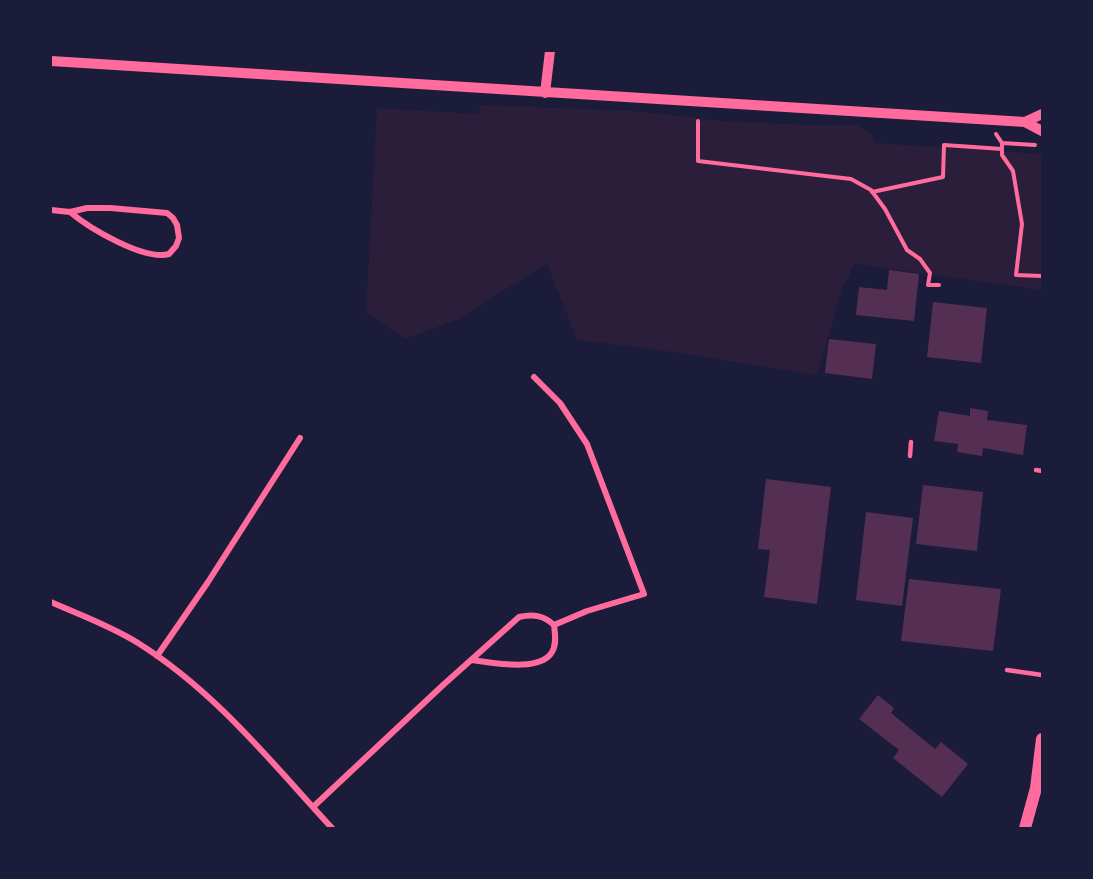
<!DOCTYPE html>
<style>
body{margin:0}
#map{position:relative;width:1093px;height:879px;overflow:hidden;background:#1b1b3a;font-family:Mulish,sans-serif}
canvas{display:block}
.frame{position:absolute;inset:0;border:52px solid #1b1b3a;pointer-events:none}
</style>
<div id="map">
<canvas width="1093" height="879"></canvas>
<div class="frame"></div>
</div>
<script>
const g = document.querySelector('canvas').getContext('2d');
g.lineJoin = 'round';
function fillPath(path, color) {
  g.fillStyle = color;
  g.fill(path, 'evenodd');
}
function trace(path, color, width, dash) {
  g.strokeStyle = color;
  g.lineWidth = width;
  g.lineCap = dash ? 'butt' : 'round';
  g.setLineDash(dash || []);
  g.stroke(path);
}
const green = new Path2D(`
 M 480,105 L 634,111 L 724,121 L 806,125 L 857,125 L 871,133 L 875,143 L 1042,154 L 1042,290 L 855,264 L 843,287 L 817,375 L 653,349 L 577,340 L 547,264 L 456,320 L 405,339 L 366,312 L 377,108 L 478,114 Z`);
const building = new Path2D(`
 M 889,270 L 919,274 L 914,321 L 856,315 L 859,287 L 887,290 Z
 M 933,302 L 987,308 L 981,363 L 927,357 Z
 M 829,339 L 876,344 L 872,379 L 825,373 Z
 M 970,408 L 988,411 L 987,420 L 1027,425 L 1023,455 L 983,448 L 982,456 L 957,452 L 958,444 L 934,441 L 939,411 L 970,416 Z
 M 766,479 L 831,487 L 817,604 L 764,597 L 770,550 L 758,549 Z
 M 923,485 L 983,492 L 977,551 L 916,544 Z
 M 866,512 L 913,518 L 902,606 L 856,600 Z
 M 909,579 L 1001,589 L 993,651 L 901,641 Z
 M 878,695 L 894,708 L 891,713 L 935,749 L 941,742 L 968,764 L 942,797 L 893,758 L 899,750 L 859,719 Z`);
const path = new Path2D(`
 M 698,121 L 698,161 L 851,179 L 871,190 L 885,209 L 907,250 L 920,259 L 930,273 L 928,285 L 939,285
 M 996,134 L 1002,143 L 1002,155 L 1013,171 L 1022,224 L 1016,275 L 1042,276
 M 1002,143 L 1035,145
 M 872,192 L 943,177 L 944,145 L 1002,149`);
const service = new Path2D(`
 M 910,456 L 911,442
 M 1036,470 L 1042,471
 M 1007,670 L 1042,675`);
const minor = new Path2D(`
 M 51,210 L 70,212 L 87,208 L 110,208 L 167,213 L 173,218 L 177,225 L 179,238 L 176,246 L 169,254 C 144,261 89,228 70,212
 M 534,377 L 560,403 L 587,444 L 644,594 L 587,611 L 554,625
 M 51,602 C 80,615 111,626 138,643 C 215,691 271,762 332,828
 M 157,656 L 208,582 L 300,438
 M 313,807 L 442,686 L 519,617 C 533,614 543,615 554,625 C 555,633 557,644 552,652 C 540,673 491,662 471,660`);
const tertiary = new Path2D(`
 M 51,61 L 1025,122 L 1042,131
 M 545,93 L 550,51
 M 1025,122 L 1042,114`);
const secondary = new Path2D(`
 M 1025,828 L 1036,788 L 1042,739`);
fillPath(green, '#2a1e3b');
fillPath(building, '#542f53');
trace(path, '#ff6b9d', 4);
trace(service, '#ff6b9d', 4.5);
trace(minor, '#ff6b9d', 6);
trace(tertiary, '#ff6b9d', 10);
trace(secondary, '#ff6b9d', 12);
</script>
